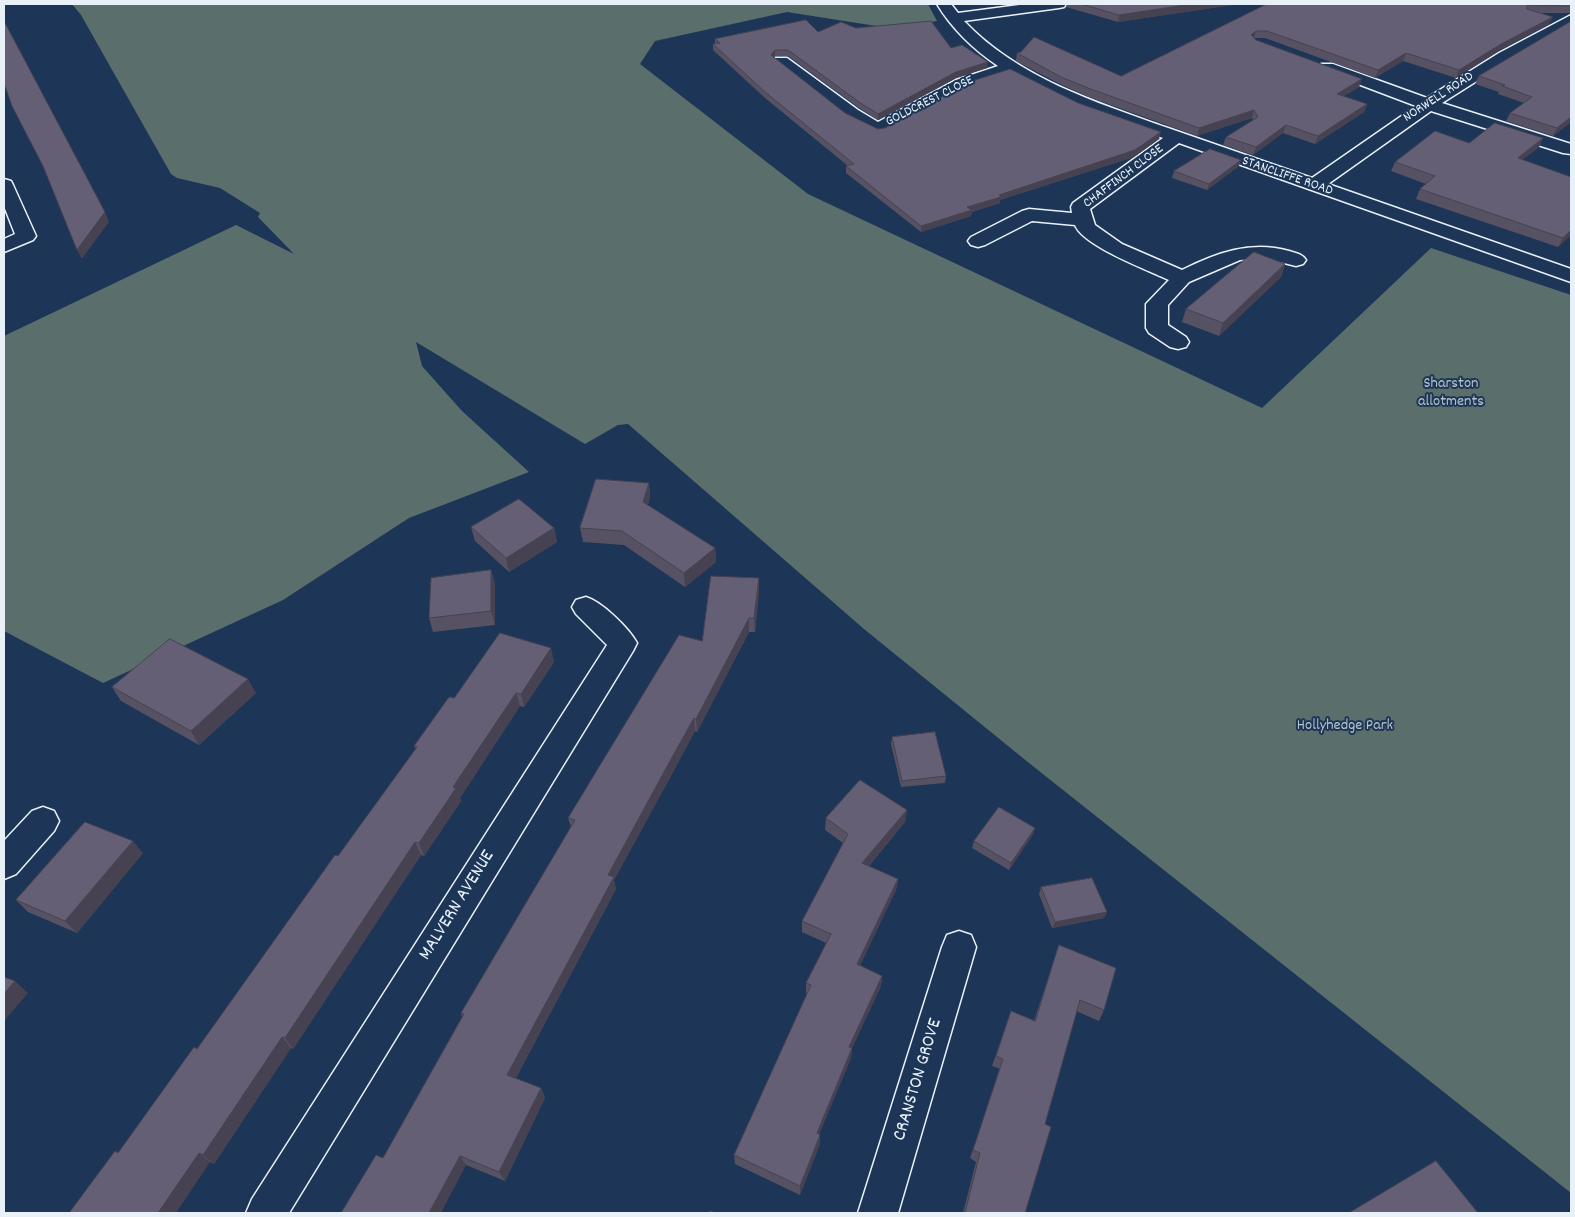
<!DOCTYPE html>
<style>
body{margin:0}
#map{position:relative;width:1575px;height:1217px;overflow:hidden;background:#1d3557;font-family:Dekko,sans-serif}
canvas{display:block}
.frame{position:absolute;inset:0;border:5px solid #e8f1f8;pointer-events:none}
</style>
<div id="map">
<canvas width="1575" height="1217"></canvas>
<div class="frame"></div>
</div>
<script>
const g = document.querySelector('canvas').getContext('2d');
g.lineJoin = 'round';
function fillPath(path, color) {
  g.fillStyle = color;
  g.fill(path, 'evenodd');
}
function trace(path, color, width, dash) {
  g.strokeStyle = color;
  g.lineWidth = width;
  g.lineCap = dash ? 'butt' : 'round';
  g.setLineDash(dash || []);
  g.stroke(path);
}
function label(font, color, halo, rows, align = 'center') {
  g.font = font + ' Dekko,sans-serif';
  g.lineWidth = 4;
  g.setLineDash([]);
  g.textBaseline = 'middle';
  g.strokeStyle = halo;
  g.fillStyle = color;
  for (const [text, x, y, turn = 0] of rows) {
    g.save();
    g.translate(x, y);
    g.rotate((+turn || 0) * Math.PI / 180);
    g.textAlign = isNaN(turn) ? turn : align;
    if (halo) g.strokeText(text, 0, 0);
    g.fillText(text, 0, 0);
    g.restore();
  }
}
const green = new Path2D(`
 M 72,4 L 928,4 L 937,21 L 889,28 L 787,12 L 655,41 L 640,64 L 808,194 L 1262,408 L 1431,248 L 1571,295 L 1571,1193 L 1029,763 L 864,629 L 628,424 L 618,425 L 585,444 L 416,342 L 422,366 L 462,411 L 529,472 L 409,518 L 283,600 L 103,683 L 4,631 L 4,336 L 236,225 L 294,254 L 258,217 L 260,213 L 220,188 L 177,178 L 171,174 L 81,15 Z`);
const street = new Path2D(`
 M 937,4 L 951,4 L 958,13 L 1027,4 L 1066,4 L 1064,7 L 1059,8 L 964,21 C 1018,78 1095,102 1168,128 C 1216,145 1264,161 1312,178 L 1416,106 L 1321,70 L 1319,67 L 1321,64 L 1333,64 L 1427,98 L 1499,53 L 1571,15 L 1571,25 L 1510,60 L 1442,103 L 1571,144 L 1571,154 L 1563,153 L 1431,111 L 1328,184 L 1571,269 L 1571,282 L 1179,143 L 1090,209 L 1095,225 L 1122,244 L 1182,270 C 1216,253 1251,240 1289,251 C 1296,253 1302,254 1306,260 L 1303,264 L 1296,266 L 1264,258 L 1240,260 L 1189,282 L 1168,305 L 1168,325 L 1186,337 L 1189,342 L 1186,347 L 1178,349 L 1170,347 L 1149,333 L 1146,328 L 1146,304 L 1169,280 C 1148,270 1083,246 1075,225 L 1032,221 L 985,245 L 978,247 L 971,245 L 968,241 L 971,237 L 1022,211 L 1029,209 L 1072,213 L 1071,207 L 1073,203 L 1163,138 L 1078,108 L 1009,73 L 968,86 L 884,133 L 878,134 L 846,118 L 773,61 L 775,58 L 787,58 L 858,110 L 878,122 L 956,80 L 998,66 C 973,49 952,29 937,4 Z
 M 4,179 L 11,181 L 13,185 L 36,236 L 33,240 L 4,252 L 4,239 L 15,234 L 4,206 Z
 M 586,597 C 602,602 629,628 637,643 L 633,651 L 289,1213 L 246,1213 L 252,1199 L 607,645 L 576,614 L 572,607 L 576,600 Z
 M 43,807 L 54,811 L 59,821 L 54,831 L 16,874 L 4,879 L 4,841 L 32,811 Z
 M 959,931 L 971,935 L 976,947 L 898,1213 L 858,1213 L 942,947 L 947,935 Z`);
const wall = new Path2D(`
 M 1067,4 L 1239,4 L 1118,22 L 1066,7 Z
 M 1267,4 L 1571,4 L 1571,13 L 1538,13 L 1549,24 L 1498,51 L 1456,78 L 1403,61 L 1375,78 L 1265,38 L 1254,38 L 1256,40 L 1359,87 L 1344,96 L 1367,104 L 1364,112 L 1315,144 L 1283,133 L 1253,155 L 1223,145 L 1226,137 L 1253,120 L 1252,118 L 1197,136 L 1086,96 L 1060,84 L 1016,61 L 1017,53 L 1121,76 Z
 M 1570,22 L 1571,122 L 1553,136 L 1506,121 L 1510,113 L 1524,103 L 1498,94 L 1499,92 L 1475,84 L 1479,76 Z
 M 856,28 L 951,48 L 987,68 L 955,78 L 878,120 L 859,108 L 788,56 L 775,56 L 774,57 L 845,113 L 878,129 L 1078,103 L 1159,139 L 1134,157 L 1000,200 L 1000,203 L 972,212 L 971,216 L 921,232 L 846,173 L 846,166 L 848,166 L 765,98 L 713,50 L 713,44 L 715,44 L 715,39 L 818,32 Z
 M 1543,138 L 1539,147 L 1522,160 L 1571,177 L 1571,235 L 1558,247 L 1416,199 L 1420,189 L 1426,184 L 1391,171 L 1395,162 L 1469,143 Z
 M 1239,166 L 1207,190 L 1172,178 L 1174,171 Z
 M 1285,264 L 1281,277 L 1219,336 L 1182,322 L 1186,309 Z
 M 649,483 L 650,496 L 648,505 L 715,548 L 716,562 L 685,587 L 624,545 L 583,542 L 580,528 Z
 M 471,527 L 554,528 L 557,542 L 509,572 L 475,541 Z
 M 491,570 L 495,584 L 495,625 L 433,632 L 429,618 Z
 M 759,592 L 755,632 L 749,632 L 697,732 L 695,731 L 672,774 L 614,880 L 616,889 L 516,1078 L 541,1088 L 545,1098 L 505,1181 L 466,1165 L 383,1158 L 462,1017 L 461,1013 L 571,827 L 568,818 L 702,641 Z
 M 554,662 L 524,707 L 520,706 L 460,798 L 461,801 L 424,856 L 421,855 L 293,1049 L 291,1048 L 214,1164 L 210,1162 L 118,1153 L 197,1049 L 416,749 L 414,746 L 454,698 Z
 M 112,687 L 256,693 L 199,745 L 121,701 Z
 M 892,737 L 946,776 L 945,783 L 901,787 L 891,744 Z
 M 907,810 L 905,822 L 869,866 L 898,879 L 896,890 L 860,965 L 882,976 L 881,986 L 852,1048 L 851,1058 L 819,1134 L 820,1144 L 800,1195 L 735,1164 L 734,1155 L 807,994 L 806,993 L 806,983 L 826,943 L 802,932 L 802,921 L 843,843 L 825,830 L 826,818 Z
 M 1035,828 L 1033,834 L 1009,870 L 972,848 L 974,841 Z
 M 143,853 L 77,933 L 28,912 L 16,900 Z
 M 1041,887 L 1107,912 L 1104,918 L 1052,928 L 1039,894 Z
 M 1059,945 L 1104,1010 L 1099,1021 L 1076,1011 L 1045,1124 L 1025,1213 L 963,1213 L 976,1162 L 970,1158 L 1000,1069 L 992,1066 L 1011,1011 L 1034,1021 Z`);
const shadedWall = new Path2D(`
 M 1192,4 L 1239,4 L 1118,22 L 1119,15 Z
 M 1553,17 L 1549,24 L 1498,51 L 1456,78 L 1459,70 L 1501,44 Z
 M 1256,31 L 1254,38 L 1251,35 Z
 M 775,50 L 775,56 L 771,61 L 771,55 Z
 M 1406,53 L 1403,61 L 1375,78 L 1378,70 Z
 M 988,62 L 987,68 L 955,78 L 878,120 L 878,114 L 956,72 Z
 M 1362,79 L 1359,87 L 1334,102 L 1337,94 Z
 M 1367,104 L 1364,112 L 1315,144 L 1318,136 Z
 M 1254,110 L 1252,118 L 1197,136 L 1199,128 Z
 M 1571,117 L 1571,122 L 1553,136 L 1557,128 Z
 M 1286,125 L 1283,133 L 1253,155 L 1256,147 Z
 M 1161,132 L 1159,139 L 1134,157 L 1000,200 L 1000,203 L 972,212 L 971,216 L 921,232 L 921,226 L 999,195 Z
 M 1543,138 L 1539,147 L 1513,167 L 1518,158 Z
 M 1241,160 L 1239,166 L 1207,190 L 1209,184 Z
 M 105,212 L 109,222 L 82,259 L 77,250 Z
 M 1571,230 L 1571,235 L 1558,247 L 1563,238 Z
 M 1285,264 L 1281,277 L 1219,336 L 1223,323 Z
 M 649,483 L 650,496 L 645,516 L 643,502 Z
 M 554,528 L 557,542 L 509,572 L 506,558 Z
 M 715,548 L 716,562 L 685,587 L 684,573 Z
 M 491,570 L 495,584 L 495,625 L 491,611 Z
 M 759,578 L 759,592 L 755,632 L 754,618 Z
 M 749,618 L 749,632 L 697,732 L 696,719 Z
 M 551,648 L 554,662 L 524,707 L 521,694 Z
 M 248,679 L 256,693 L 199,745 L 191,731 Z
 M 516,693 L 520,706 L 460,798 L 461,801 L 424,856 L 419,843 L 453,787 Z
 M 694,718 L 695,731 L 672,774 L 614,880 L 616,889 L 512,1085 L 507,1075 L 608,875 L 670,761 Z
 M 907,810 L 905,822 L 861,875 L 862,863 Z
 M 1035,828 L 1033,834 L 1009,870 L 1011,863 Z
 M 133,841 L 143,853 L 77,933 L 65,921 Z
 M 415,842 L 421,855 L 293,1049 L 285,1038 Z
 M 898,879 L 896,890 L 856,974 L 857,964 Z
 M 1107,912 L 1104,918 L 1052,928 L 1055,922 Z
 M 882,976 L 881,986 L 848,1057 L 849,1047 Z
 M 15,981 L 28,993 L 4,1021 L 4,994 Z
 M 282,1037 L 291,1048 L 214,1164 L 203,1155 Z
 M 852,1048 L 851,1058 L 816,1142 L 817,1133 Z
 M 541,1088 L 545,1098 L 505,1181 L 499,1172 Z
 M 820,1135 L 820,1144 L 800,1195 L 800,1186 Z
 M 199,1153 L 210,1162 L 176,1213 L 158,1213 Z
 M 460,1156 L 466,1165 L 441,1213 L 429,1213 Z`);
const building = new Path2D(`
 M 1082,4 L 1192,4 L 1119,15 Z
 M 1267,4 L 1571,4 L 1571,6 L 1527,5 L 1527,9 L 1553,17 L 1501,44 L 1459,70 L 1406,53 L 1378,70 L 1267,31 L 1256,31 L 1251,35 L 1256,40 L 1362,79 L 1337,94 L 1367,104 L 1318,136 L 1286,125 L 1256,147 L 1226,137 L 1258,117 L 1254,110 L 1199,128 L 1088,88 L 1061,77 L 1017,53 L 1021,52 L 1034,37 L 1121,76 Z
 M 806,20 L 818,32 L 841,22 L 856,28 L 931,21 L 951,48 L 962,45 L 988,62 L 956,72 L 878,114 L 859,102 L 788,50 L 775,50 L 771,55 L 845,113 L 878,129 L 885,128 L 969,82 L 1010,69 L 1078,103 L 1161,132 L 1135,150 L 999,195 L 1001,197 L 967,207 L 972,210 L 921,226 L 846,166 L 854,164 L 765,92 L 713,44 L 720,43 L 715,39 Z
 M 4,21 L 105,212 L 77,250 L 43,166 L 12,106 L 4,83 Z
 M 1570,22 L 1571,22 L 1571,117 L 1557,128 L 1510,113 L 1532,97 L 1502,86 L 1505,85 L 1479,76 Z
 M 1495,123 L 1543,138 L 1518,158 L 1571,177 L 1571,230 L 1563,238 L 1420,189 L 1435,176 L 1395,162 L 1435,131 L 1469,143 Z
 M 1210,149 L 1241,160 L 1209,184 L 1174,171 Z
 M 1254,252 L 1285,264 L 1223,323 L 1186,309 Z
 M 596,479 L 649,483 L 643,502 L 715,548 L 684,573 L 622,531 L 580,528 Z
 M 519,499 L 554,528 L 506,558 L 471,527 Z
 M 491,570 L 491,611 L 429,618 L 431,578 Z
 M 711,576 L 759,578 L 754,618 L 749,618 L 696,719 L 694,718 L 670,761 L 608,875 L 614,877 L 507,1075 L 541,1088 L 499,1172 L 460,1156 L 429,1213 L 341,1213 L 376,1155 L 383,1158 L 464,1014 L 461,1013 L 575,820 L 568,818 L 679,635 L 702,641 Z
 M 500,633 L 551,648 L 521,694 L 516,693 L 453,787 L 456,788 L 419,843 L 415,842 L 285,1038 L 282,1037 L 203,1155 L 199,1153 L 158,1213 L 69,1213 L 115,1151 L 118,1153 L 194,1047 L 197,1049 L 335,855 L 338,856 L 417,747 L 414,746 L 449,697 L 454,698 Z
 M 170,639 L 248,679 L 191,731 L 112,687 Z
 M 935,732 L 946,776 L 902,781 L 892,737 Z
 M 860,780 L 907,810 L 862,863 L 898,879 L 857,964 L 882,976 L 849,1047 L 852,1048 L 817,1133 L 820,1135 L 800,1186 L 734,1155 L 811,985 L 806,983 L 831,934 L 802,921 L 848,834 L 826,818 Z
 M 999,807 L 1035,828 L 1011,863 L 974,841 Z
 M 85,822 L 133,841 L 65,921 L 16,900 Z
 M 1092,878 L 1107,912 L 1055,922 L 1041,887 Z
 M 1059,945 L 1116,968 L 1104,1010 L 1080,1000 L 1045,1124 L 1051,1127 L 1025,1213 L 965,1213 L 980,1153 L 973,1150 L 1003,1059 L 996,1056 L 1011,1011 L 1035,1021 Z
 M 4,977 L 15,981 L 4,994 Z
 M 1436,1161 L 1478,1213 L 1349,1213 Z
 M 710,1211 L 716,1213 L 709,1213 Z`);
const farStreetnames = [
 ["NORWELL ROAD",1439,98,-33],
 ["GOLDCREST CLOSE",930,102,-27],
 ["CHAFFINCH CLOSE",1124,177,-37],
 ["STANCLIFFE ROAD",1287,177,19]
];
const parkNames = [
 ["Sharston",1451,385],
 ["allotments",1451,403],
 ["Hollyhedge Park",1345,727]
];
const nearStreetnames = [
 ["MALVERN AVENUE",458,906,-58],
 ["CRANSTON GROVE",919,1080,-73]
];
fillPath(green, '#5a6f6b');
trace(street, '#e8f1f8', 3);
fillPath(street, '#1d3557');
fillPath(wall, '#565264');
fillPath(shadedWall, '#464251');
fillPath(building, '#645f74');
trace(building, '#464251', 1);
label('14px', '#e8f1f8', '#1d3557', farStreetnames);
label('16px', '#b6c4c7', '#1d3557', parkNames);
label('19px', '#e8f1f8', '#1d3557', nearStreetnames);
</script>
